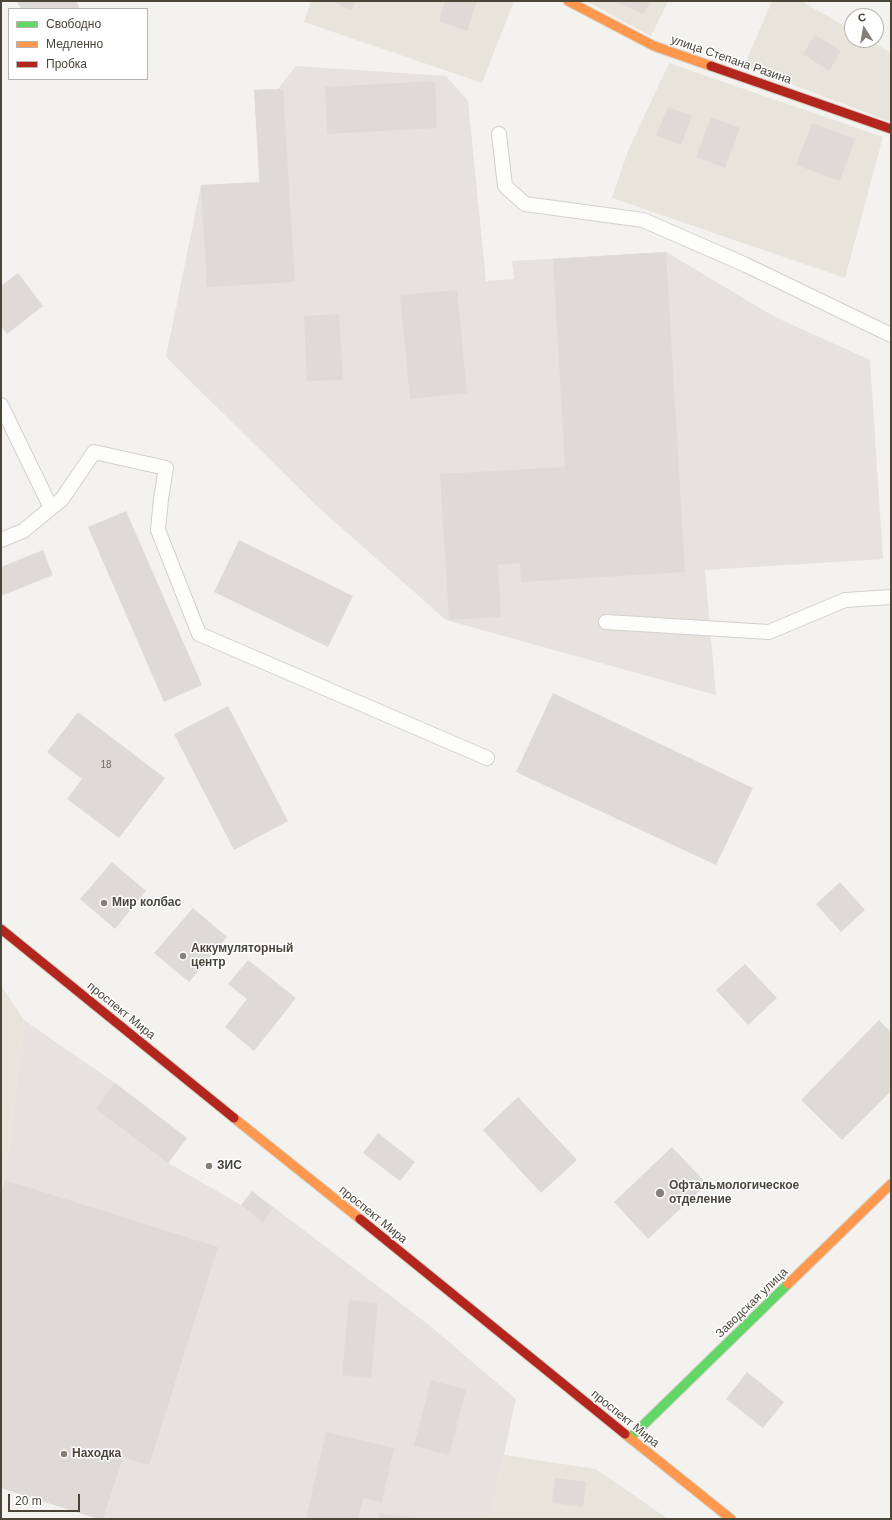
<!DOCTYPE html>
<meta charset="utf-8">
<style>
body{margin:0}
#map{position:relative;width:892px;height:1520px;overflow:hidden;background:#f4f2ee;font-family:Helvetica,sans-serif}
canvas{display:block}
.frame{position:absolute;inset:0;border:2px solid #4b4439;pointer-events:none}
.legend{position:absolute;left:8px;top:8px;width:140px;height:72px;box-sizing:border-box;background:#fff;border:1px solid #b7b4b0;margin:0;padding:5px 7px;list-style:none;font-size:12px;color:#4b4439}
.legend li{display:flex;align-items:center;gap:8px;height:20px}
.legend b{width:20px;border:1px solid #b7b4b0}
.north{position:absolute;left:844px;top:8px;width:40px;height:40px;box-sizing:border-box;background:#fff;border:1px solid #b7b4b0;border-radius:50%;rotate:349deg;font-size:11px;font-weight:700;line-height:16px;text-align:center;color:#4b4439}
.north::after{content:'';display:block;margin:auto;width:14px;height:18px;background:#868178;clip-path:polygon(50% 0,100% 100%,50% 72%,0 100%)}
.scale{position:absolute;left:8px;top:1494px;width:72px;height:18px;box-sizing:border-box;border:2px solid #4b4439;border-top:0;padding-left:5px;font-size:12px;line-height:14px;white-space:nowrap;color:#4b4439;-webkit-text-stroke:3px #fff;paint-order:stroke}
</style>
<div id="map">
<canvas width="892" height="1520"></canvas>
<div class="frame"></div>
<ul class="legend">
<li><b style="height:5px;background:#63d668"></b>Свободно</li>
<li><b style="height:5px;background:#ff974d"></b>Медленно</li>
<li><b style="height:5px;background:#b3261e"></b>Пробка</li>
</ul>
<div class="north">С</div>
<div class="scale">20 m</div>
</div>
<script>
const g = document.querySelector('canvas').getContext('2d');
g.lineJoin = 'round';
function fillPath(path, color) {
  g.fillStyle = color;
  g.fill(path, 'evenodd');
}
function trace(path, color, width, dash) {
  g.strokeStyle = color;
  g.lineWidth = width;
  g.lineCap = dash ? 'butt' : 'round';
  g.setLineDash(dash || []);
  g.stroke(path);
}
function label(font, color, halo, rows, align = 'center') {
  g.font = font + ' Helvetica,sans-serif';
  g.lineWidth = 3;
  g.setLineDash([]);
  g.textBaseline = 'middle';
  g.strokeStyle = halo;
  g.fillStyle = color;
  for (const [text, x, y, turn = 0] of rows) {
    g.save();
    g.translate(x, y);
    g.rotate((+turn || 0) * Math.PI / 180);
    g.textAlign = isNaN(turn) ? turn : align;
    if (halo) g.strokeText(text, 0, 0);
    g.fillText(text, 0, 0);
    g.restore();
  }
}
const residential = new Path2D(`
 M 311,1 L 514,1 L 482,83 L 304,22 Z
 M 586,1 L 668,1 L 651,36 Z
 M 772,1 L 801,1 L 852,30 L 852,40 L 869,40 L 891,53 L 891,122 L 744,66 Z
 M 669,63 L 883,137 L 845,278 L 612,198 L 628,151 Z
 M 1,985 L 24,1020 L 5,1180 L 1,1194 Z
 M 504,1455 L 596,1469 L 668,1519 L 490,1519 Z`);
const industrial = new Path2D(`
 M 296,66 L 446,76 L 468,101 L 486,281 L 514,279 L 512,261 L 666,252 L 775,317 L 870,360 L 883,559 L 705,570 L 716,695 L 446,620 L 319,508 L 166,357 L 201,185 L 259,182 L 254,90 L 278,89 Z
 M 24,1020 L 115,1083 L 187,1138 L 168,1163 L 241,1205 L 252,1191 L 429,1325 L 516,1399 L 490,1519 L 98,1519 L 1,1488 L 1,1194 L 5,1180 Z`);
const building = new Path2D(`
 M 17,1 L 76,1 L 80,9 L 21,9 Z
 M 332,1 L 356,1 L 351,11 Z
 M 445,1 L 477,1 L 467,31 L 439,21 Z
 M 614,1 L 650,1 L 644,14 Z
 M 815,35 L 841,51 L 829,71 L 803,54 Z
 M 435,81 L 437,128 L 327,134 L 325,87 Z
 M 283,89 L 295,282 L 207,287 L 201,185 L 260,182 L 254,90 Z
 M 668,107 L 692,116 L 681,145 L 656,135 Z
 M 711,117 L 740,128 L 725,168 L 696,157 Z
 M 812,123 L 855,139 L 840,181 L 796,165 Z
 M 666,252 L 685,572 L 521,582 L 520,563 L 498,565 L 501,617 L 449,620 L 440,474 L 565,467 L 553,259 Z
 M 18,273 L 43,306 L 7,334 L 1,326 L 1,286 Z
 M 457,290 L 467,393 L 410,399 L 400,295 Z
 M 339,314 L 343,380 L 307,381 L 304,316 Z
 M 126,511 L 202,685 L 164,702 L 88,527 Z
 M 239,540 L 353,596 L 328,647 L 214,592 Z
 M 43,550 L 53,575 L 1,596 L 1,567 Z
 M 553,693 L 753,788 L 716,865 L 516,772 Z
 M 228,706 L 288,821 L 234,850 L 174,734 Z
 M 78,712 L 165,778 L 119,838 L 67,799 L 82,779 L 47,752 Z
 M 112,862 L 146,891 L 115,929 L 80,899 Z
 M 840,882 L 865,910 L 841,932 L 816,904 Z
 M 193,908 L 227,937 L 189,982 L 154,953 Z
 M 248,960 L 296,998 L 254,1051 L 225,1027 L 247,999 L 228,984 Z
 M 745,964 L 777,998 L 748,1025 L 716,990 Z
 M 879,1020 L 891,1032 L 891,1091 L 842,1140 L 801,1100 Z
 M 115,1083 L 187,1138 L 168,1163 L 96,1109 Z
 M 518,1097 L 577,1160 L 541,1193 L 483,1130 Z
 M 378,1133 L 415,1162 L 400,1181 L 363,1153 Z
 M 672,1147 L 707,1184 L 648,1239 L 614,1202 Z
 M 5,1180 L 218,1247 L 149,1465 L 123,1457 L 103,1519 L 98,1519 L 1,1488 L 1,1194 Z
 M 252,1191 L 273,1208 L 263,1222 L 241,1205 Z
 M 349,1300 L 378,1303 L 371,1378 L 342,1375 Z
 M 747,1372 L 784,1402 L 763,1428 L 726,1399 Z
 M 431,1380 L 466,1390 L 449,1455 L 414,1446 Z
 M 326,1432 L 394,1448 L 382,1502 L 363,1498 L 358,1519 L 306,1519 Z
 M 555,1478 L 586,1482 L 583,1507 L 552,1503 Z
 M 380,1513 L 413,1518 L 413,1519 L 379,1519 Z`);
const lane = new Path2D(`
 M 499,134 L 505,186 L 525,204 L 643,220 L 746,265 L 891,335
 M 1,405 L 51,508
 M 1,540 L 23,531 L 62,499 L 94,452 L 166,468 L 161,499 L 158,530 L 199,634 L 487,758
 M 606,622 L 769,632 L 845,600 L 891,597`);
const fast = new Path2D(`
 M 630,1438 L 788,1284`);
const slow = new Path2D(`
 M 568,1 L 654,46 L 711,66
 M 234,1118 L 360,1219
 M 788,1284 L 891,1184
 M 625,1434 L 731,1519`);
const jam = new Path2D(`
 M 711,66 L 891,129
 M 1,929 L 234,1118
 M 360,1219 L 625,1434`);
const markers = [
 [104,903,4,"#868178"],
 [183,956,4,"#868178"],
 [209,1166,4,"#868178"],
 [660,1193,5,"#868178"],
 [64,1454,4,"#868178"]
];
const numberNames = [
 ["18",106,765]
];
const streetNames = [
 ["улица Степана Разина",731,60,19],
 ["проспект Мира",121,1011,39],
 ["проспект Мира",373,1215,39],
 ["Заводская улица",752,1303,-44],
 ["проспект Мира",625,1419,39]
];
const poiNames = [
 ["Мир колбас",112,903],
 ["Аккумуляторный",191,949],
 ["центр",191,963],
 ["ЗИС",217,1166],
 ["Офтальмологическое",669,1186],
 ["отделение",669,1200],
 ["Находка",72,1454]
];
fillPath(residential, '#e7e4dc');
fillPath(industrial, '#e6e2de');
fillPath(building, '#dedbd6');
trace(lane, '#d2d0cb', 16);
trace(fast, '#d3cfc5', 11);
trace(slow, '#d3cfc5', 11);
trace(jam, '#d3cfc5', 11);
trace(lane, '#fdfdfc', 14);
trace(fast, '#63d668', 9);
trace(slow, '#ff974d', 9);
trace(jam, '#b3261e', 9);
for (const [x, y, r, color] of markers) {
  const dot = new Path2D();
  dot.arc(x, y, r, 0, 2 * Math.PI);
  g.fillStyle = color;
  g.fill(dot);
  trace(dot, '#fff', 1.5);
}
label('10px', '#706a61', null, numberNames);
label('12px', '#4b4439', '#fff', streetNames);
label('bold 12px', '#4b4439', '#fff', poiNames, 'left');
</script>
